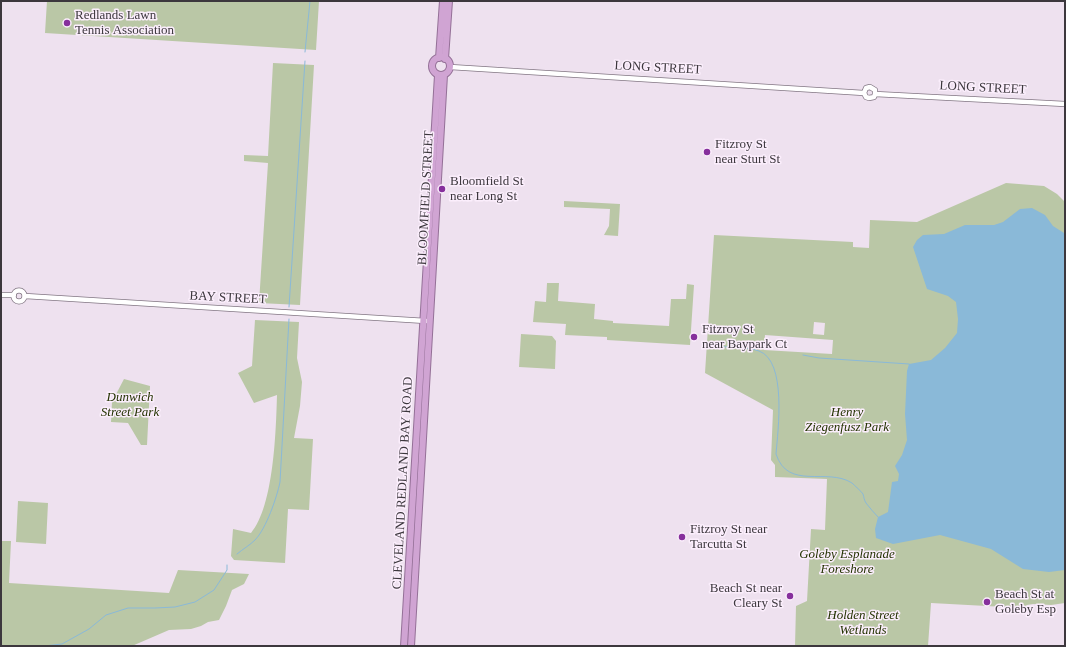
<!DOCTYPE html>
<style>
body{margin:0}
#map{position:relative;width:1066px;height:647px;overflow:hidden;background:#eee1ef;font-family:Georgia,serif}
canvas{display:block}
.frame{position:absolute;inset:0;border:2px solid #3c373d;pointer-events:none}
</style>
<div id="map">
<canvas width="1066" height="647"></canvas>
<div class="frame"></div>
</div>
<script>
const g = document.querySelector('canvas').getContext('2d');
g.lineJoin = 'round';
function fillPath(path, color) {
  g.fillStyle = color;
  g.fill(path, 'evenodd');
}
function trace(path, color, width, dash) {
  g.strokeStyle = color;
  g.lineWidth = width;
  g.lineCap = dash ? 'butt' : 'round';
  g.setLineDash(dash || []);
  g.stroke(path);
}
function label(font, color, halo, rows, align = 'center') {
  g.font = font + ' Georgia,serif';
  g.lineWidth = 3;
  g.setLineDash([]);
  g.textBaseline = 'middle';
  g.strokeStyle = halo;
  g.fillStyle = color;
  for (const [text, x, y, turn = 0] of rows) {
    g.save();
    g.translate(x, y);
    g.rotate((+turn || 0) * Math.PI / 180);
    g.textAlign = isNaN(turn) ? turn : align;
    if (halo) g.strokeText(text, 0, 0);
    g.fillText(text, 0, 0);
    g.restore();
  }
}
const green = new Path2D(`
 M 47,1 L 319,1 L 316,50 L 45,33 Z
 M 273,63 L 314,65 L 300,305 L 259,303 L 268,163 L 244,161 L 244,155 L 268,156 Z
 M 1006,183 L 1044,186 L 1057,194 L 1065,202 L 1065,603 L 1051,605 L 1033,604 L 1027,605 L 1019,613 L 1013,609 L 1005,607 L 931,603 L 928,646 L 795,646 L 796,606 L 807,601 L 811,529 L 825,530 L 827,479 L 775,477 L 775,465 L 771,460 L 773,410 L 705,373 L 714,235 L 853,242 L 853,247 L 869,248 L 870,220 L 917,222 ZM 814,322 L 825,323 L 824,335 L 813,334 ZM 765,335 L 833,340 L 832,354 L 764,350 Z
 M 564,201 L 620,204 L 618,236 L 604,235 L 609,226 L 610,209 L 564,207 Z
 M 547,283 L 559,283 L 558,301 L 595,304 L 594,319 L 613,321 L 613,323 L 669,326 L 671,299 L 686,299 L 687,284 L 694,285 L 690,345 L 607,340 L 607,337 L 565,335 L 566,324 L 533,322 L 535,301 L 546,302 Z
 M 255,320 L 299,322 L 297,358 L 302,382 L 300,406 L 294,438 L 313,439 L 309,510 L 288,509 L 285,563 L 234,560 L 231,556 L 233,529 L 251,533 C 274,506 276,430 277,395 L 254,403 L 238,373 L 252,366 Z
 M 521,334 L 552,336 L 556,341 L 555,369 L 519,367 Z
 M 124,379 L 150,386 L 147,445 L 141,445 L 128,423 L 111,422 L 112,402 Z
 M 18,501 L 48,503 L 46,544 L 16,542 Z
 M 1,541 L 11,541 L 9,583 L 169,593 L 178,570 L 249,574 L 244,584 L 232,590 L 226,606 L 219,620 L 208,622 L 201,626 L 191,629 L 169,630 L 132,646 L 1,646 Z`);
const water = new Path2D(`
 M 1032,208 L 1045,215 L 1053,226 L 1064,233 L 1065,237 L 1065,570 L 1049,572 L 1023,569 L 991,549 L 940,535 L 893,544 L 876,538 L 875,529 L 878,517 L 888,512 L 892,482 L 898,481 L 899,474 L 895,466 L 902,455 L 907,440 L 905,414 L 907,371 L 909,364 L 931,360 L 945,348 L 957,333 L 958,319 L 956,302 L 948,296 L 927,289 L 913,247 L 917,240 L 923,235 L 944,234 L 965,225 L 994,225 L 1003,222 L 1020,209 Z`);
const stream = new Path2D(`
 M 305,52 L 310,1
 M 289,307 L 305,61
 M 713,346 C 728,348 745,346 759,351 C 787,361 778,430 776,454 C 788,491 827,467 852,483 C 855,486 861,491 863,494 C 864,497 864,500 866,503 C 870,508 874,513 878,517
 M 803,355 L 819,358 L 909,364
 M 237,554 C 243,549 250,545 255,540 C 266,529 277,497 280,482 L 289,319
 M 1,646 L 5,646
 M 44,646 L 62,644 L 89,629 L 106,615 L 128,608 L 155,608 L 175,607 L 195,602 L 214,590 L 227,570 L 227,565`);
const tertiary = new Path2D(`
 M 450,67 L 864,93
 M 864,93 L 866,88 L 870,87 L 875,90 L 875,94
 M 864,93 L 866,97 L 869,98 L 874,97 L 875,94
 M 875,94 L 1065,104
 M13.5 296a5.5 5.5 0 1 1 11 0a5.5 5.5 0 1 1-11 0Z
 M 1,295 L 14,295
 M 25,296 L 426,321`);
const trunk = new Path2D(`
 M432 66a9 9 0 1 1 18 0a9 9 0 1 1-18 0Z
 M 439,58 L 443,1
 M 445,59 L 449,1
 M 404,646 L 438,75
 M 411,646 L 444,75`);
const markers = [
 [67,23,4,"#862f9c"],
 [707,152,4,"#862f9c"],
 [442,189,4,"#862f9c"],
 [694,337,4,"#862f9c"],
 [682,537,4,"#862f9c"],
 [790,596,4,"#862f9c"],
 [987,602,4,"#862f9c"]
];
const poiNames = [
 ["Redlands Lawn",75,16],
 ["Tennis Association",75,31],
 ["Fitzroy St",715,145],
 ["near Sturt St",715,160],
 ["Bloomfield St",450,182],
 ["near Long St",450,197],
 ["Fitzroy St",702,330],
 ["near Baypark Ct",702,345],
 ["Fitzroy St near",690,530],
 ["Tarcutta St",690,545],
 ["Beach St near",782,589,"right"],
 ["Cleary St",782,604,"right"],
 ["Beach St at",995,595],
 ["Goleby Esp",995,610]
];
const streetNames = [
 ["LONG STREET",658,68,3],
 ["LONG STREET",983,88,3],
 ["BLOOMFIELD STREET",426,198,-87],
 ["BAY STREET",228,298,3],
 ["CLEVELAND REDLAND BAY ROAD",403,483,-87]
];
const parkNames = [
 ["Dunwich",130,398],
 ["Street Park",130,413],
 ["Henry",847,413],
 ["Ziegenfusz Park",847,428],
 ["Goleby Esplanade",847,555],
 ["Foreshore",847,570],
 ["Holden Street",863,616],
 ["Wetlands",863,631]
];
fillPath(green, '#bac7a6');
fillPath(water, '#8ab9d8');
trace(stream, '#8ab9d8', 1);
trace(tertiary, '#827683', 6);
trace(trunk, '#947097', 8);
trace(tertiary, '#fff', 4.5);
trace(trunk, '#d0a4d3', 6);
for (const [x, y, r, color] of markers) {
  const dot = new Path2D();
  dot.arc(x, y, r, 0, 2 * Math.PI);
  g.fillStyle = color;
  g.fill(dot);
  trace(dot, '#fbeefc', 1.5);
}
label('13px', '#3c373d', '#fbeefc', poiNames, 'left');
label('13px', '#3c373d', '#fbeefc', streetNames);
label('italic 13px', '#233200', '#fbeefc', parkNames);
</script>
